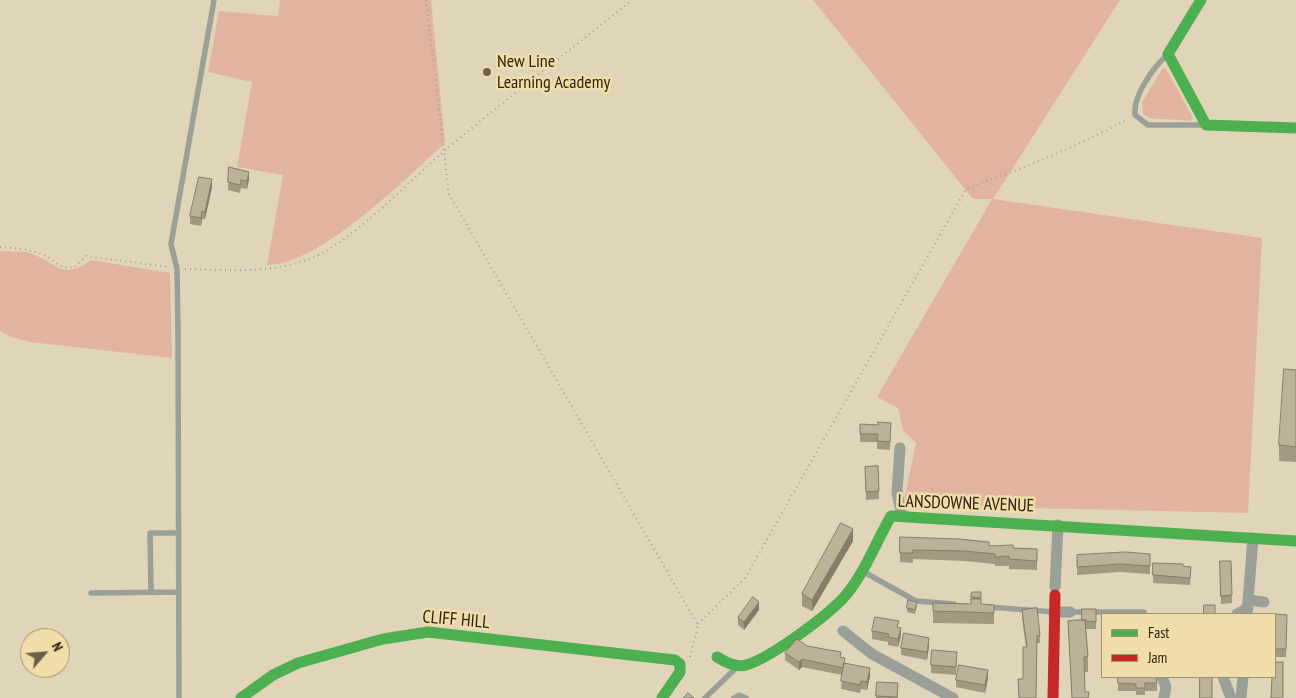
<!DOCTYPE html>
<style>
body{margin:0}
#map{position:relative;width:1296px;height:698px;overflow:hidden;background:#e0d5b9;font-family:"PT Sans Narrow",sans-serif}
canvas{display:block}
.legend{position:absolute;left:1101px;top:613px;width:175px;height:65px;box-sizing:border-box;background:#f0dda9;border:1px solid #a1936b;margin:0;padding:6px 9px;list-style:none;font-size:15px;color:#2b230f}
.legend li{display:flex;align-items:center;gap:10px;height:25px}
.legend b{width:25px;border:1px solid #a1936b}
.north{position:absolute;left:20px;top:628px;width:50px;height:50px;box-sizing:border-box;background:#f0dda9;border:1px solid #a1936b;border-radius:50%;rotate:63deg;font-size:14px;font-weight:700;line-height:20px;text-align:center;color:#2b230f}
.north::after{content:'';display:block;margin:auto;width:18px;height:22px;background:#6a614a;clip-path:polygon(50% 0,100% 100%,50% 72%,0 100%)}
</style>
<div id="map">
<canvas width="1296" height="698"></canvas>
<ul class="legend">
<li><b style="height:6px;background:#4caf50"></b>Fast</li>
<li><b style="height:6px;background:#c62828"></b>Jam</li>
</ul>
<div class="north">N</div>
</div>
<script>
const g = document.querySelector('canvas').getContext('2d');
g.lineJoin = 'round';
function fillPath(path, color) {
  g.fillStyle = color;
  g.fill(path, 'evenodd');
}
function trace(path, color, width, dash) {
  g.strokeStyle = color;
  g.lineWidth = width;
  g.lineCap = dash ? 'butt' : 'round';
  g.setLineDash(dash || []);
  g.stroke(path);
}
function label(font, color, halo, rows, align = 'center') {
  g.font = font + ' "PT Sans Narrow",sans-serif';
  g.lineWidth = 5;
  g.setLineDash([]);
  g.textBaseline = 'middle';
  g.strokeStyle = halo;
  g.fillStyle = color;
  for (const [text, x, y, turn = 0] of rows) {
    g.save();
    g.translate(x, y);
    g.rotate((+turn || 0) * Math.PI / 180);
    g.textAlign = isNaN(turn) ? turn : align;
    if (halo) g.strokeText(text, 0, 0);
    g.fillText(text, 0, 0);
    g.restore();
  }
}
const green = new Path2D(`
 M 280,0 L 431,0 L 445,143 C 406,178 320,265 267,265 L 283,175 L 237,167 L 252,82 L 208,72 L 219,11 L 278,16 Z
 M 813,0 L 1120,0 L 993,199 L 1262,238 L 1248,513 L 903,505 L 916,443 L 903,430 L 898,408 L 877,397 L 992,199 L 973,199 Z
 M 1163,68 L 1166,69 L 1193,118 L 1191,121 L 1149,118 L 1143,114 L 1142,102 Z
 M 0,251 C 11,252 26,250 35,255 C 61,266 63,280 91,260 L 170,273 L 172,358 L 30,342 L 11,337 L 0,331 Z`);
const path = new Path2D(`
 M 426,0 L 449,194 L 698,625 L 690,657
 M 0,247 C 15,248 30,249 44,255 C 59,262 55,267 74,268 L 86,256 L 168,267
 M 185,269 C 227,270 269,274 309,259 C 349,245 407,183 441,154 C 503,101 569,51 632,0
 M 698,624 L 745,578 L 966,189 C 1022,169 1076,147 1128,119`);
const lane = new Path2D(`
 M 1167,55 C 1153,68 1133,95 1135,115 L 1148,125 L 1204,125
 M 864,572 L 916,601 L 954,604
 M 151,592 L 150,533 L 179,533
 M 91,593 L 179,592
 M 989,607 L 1054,612
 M 1070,612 L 1144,612
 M 179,698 L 178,333 L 177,269 L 171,244 L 214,0
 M 705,698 L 736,668
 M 734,698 L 739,695 L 746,698`);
const street = new Path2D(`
 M 900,448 L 897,493 L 902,516
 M 1055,587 L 1058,525
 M 1248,600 L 1264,602
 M 1055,612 L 1070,612
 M 1237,614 L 1248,608
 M 1247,614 L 1253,538
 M 843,631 L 872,654 L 953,698
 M 1162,677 L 1166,687 L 1164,698
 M 1223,677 L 1231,698
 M 1241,698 L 1243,677`);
const fast = new Path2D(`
 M 1201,0 L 1168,54 L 1206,125 L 1296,128
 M 717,657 C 725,662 736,668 746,665 C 769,659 830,614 846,595 C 865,572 876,542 891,516 L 1296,541
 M 241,698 L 273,675 L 298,663 L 383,639 L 428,632 L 675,660 L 680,664 L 680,672 L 662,698`);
const jam = new Path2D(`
 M 1053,698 L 1055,595`);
const wall = new Path2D(`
 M 229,167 L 249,179 L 247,189 L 241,188 L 240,193 L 228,190 Z
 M 212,187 L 205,219 L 202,219 L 201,226 L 190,224 L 190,216 Z
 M 1296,370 L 1296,462 L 1279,461 L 1279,445 Z
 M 891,423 L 890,450 L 877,449 L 877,442 L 860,442 L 860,424 L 878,425 Z
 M 878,466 L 879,499 L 866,500 L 865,467 Z
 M 900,537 L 1013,548 L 1037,559 L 1037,570 L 1009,569 L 1009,566 L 995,566 L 995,564 L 965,561 L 913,559 L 913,563 L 900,562 Z
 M 853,541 L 812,611 L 802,606 L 802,594 Z
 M 1077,555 L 1150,562 L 1150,574 L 1120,572 L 1077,575 Z
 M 1220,561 L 1231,561 L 1232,603 L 1221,604 Z
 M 1153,563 L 1183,566 L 1191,575 L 1190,585 L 1153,583 Z
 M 972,592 L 981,592 L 981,604 L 994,605 L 994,624 L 933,623 L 933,603 L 971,604 Z
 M 917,606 L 915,614 L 907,612 L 907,608 Z
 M 1096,609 L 1096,629 L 1086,629 L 1088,656 L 1088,672 L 1084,672 L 1085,692 L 1089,698 L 1072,698 L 1068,621 L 1082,620 Z
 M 759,610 L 744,630 L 738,625 L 738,618 Z
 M 1022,610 L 1040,635 L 1040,643 L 1037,643 L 1036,698 L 1019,698 L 1018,679 L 1023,679 L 1026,647 L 1022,618 Z
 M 1287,615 L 1286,657 L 1275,657 L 1275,647 Z
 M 899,627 L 901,635 L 898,647 L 888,645 L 888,642 L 872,639 L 872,631 Z
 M 807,646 L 841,657 L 845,663 L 870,676 L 867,690 L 861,689 L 860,693 L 841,689 L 842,675 L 802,667 L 799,670 L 785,660 L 785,653 Z
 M 929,646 L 927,660 L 901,655 L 901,648 Z
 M 957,660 L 956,675 L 931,673 L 931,665 Z
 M 1118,677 L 1157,683 L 1157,691 L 1145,691 L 1145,695 L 1136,695 L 1136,691 L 1118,691 Z
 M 988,678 L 985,693 L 956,687 L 956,680 Z
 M 877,682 L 898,683 L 898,698 L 876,698 Z`);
const shadedWall = new Path2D(`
 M 249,172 L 249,179 L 247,189 L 247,181 Z
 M 212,179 L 212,187 L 205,219 L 205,212 Z
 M 202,211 L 202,219 L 201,226 L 201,218 Z
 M 853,529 L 853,541 L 812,611 L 812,600 Z
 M 759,602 L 759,610 L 744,630 L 744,622 Z
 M 901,628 L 901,635 L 898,647 L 898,639 Z
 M 929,638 L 929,646 L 927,660 L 927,652 Z
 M 802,659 L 802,667 L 799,670 L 799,662 Z
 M 870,668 L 870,676 L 867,690 L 867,682 Z
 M 988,670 L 988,678 L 985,693 L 985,685 Z`);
const building = new Path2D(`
 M 229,167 L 249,172 L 247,181 L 241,180 L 240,185 L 228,182 Z
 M 199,177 L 212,179 L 205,212 L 202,211 L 201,218 L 190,216 Z
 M 1284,369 L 1296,370 L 1296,447 L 1279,445 Z
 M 878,422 L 891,423 L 890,442 L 877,441 L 878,434 L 860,434 L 860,424 L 878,425 Z
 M 878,466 L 879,491 L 866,492 L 865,467 Z
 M 841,523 L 853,529 L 812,600 L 802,594 Z
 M 900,537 L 959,539 L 989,542 L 989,546 L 1013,545 L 1013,548 L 1037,549 L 1037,561 L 1009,559 L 1009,556 L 995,557 L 995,554 L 965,551 L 913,550 L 913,553 L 900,553 Z
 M 1126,552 L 1150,554 L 1150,566 L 1120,564 L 1077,567 L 1077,555 Z
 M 1220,561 L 1231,561 L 1232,595 L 1221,596 Z
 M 1153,563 L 1183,564 L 1183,566 L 1191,567 L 1190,578 L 1153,575 Z
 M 972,592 L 981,592 L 981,598 L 971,597 Z
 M 753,597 L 759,602 L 744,622 L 738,618 Z
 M 971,599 L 981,599 L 981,604 L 994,605 L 994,613 L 933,611 L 933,603 L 971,604 Z
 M 908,600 L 917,602 L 915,610 L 907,608 Z
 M 1204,605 L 1215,605 L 1215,614 L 1204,614 Z
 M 1037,608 L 1040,635 L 1037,636 L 1036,698 L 1019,698 L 1018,679 L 1023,679 L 1023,647 L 1027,647 L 1022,610 Z
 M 1082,609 L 1096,609 L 1096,622 L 1085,621 L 1085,620 L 1082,620 Z
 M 1276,614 L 1287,615 L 1286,649 L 1275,649 Z
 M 875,617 L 899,621 L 897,627 L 901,628 L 898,639 L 888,637 L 889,634 L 872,631 Z
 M 1085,620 L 1088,656 L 1084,657 L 1085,692 L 1089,692 L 1088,698 L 1072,698 L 1068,621 Z
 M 904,633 L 929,638 L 927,652 L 901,648 Z
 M 797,639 L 807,646 L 841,652 L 840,657 L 845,658 L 843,668 L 802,659 L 799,662 L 785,653 Z
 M 932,650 L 957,652 L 956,667 L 931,665 Z
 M 1275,662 L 1283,662 L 1283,698 L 1271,698 L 1272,677 L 1275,677 Z
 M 844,663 L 870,668 L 867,682 L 861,681 L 860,685 L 841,681 Z
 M 959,665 L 988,670 L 985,685 L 956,680 Z
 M 1118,677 L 1156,677 L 1157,683 L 1145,683 L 1145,688 L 1136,688 L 1136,684 L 1118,683 Z
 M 1200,677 L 1212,677 L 1212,698 L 1200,698 Z
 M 877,682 L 898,683 L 897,697 L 876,696 Z
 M 688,693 L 694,698 L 684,698 Z`);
const markers = [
 [487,72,5,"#6a614a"]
];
const poiNames = [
 ["New Line",497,62],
 ["Learning Academy",497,83]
];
const streetNames = [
 ["LANSDOWNE AVENUE",966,504,2],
 ["CLIFF HILL",456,620,5]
];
fillPath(green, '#e2b4a0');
trace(path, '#a1a195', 2, [1, 4]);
trace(lane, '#9a9f98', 5.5);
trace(street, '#9a9f98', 11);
trace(fast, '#4caf50', 11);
trace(jam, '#c62828', 11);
fillPath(wall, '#a29982');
fillPath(shadedWall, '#847d6a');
fillPath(building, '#bcb297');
trace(building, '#847d6a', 1);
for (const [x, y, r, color] of markers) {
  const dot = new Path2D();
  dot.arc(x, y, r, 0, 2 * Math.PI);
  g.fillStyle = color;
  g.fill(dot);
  trace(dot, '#f0dda9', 2);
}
label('18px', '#2b230f', '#f0dda9', poiNames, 'left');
label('18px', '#2b230f', '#f0dda9', streetNames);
</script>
